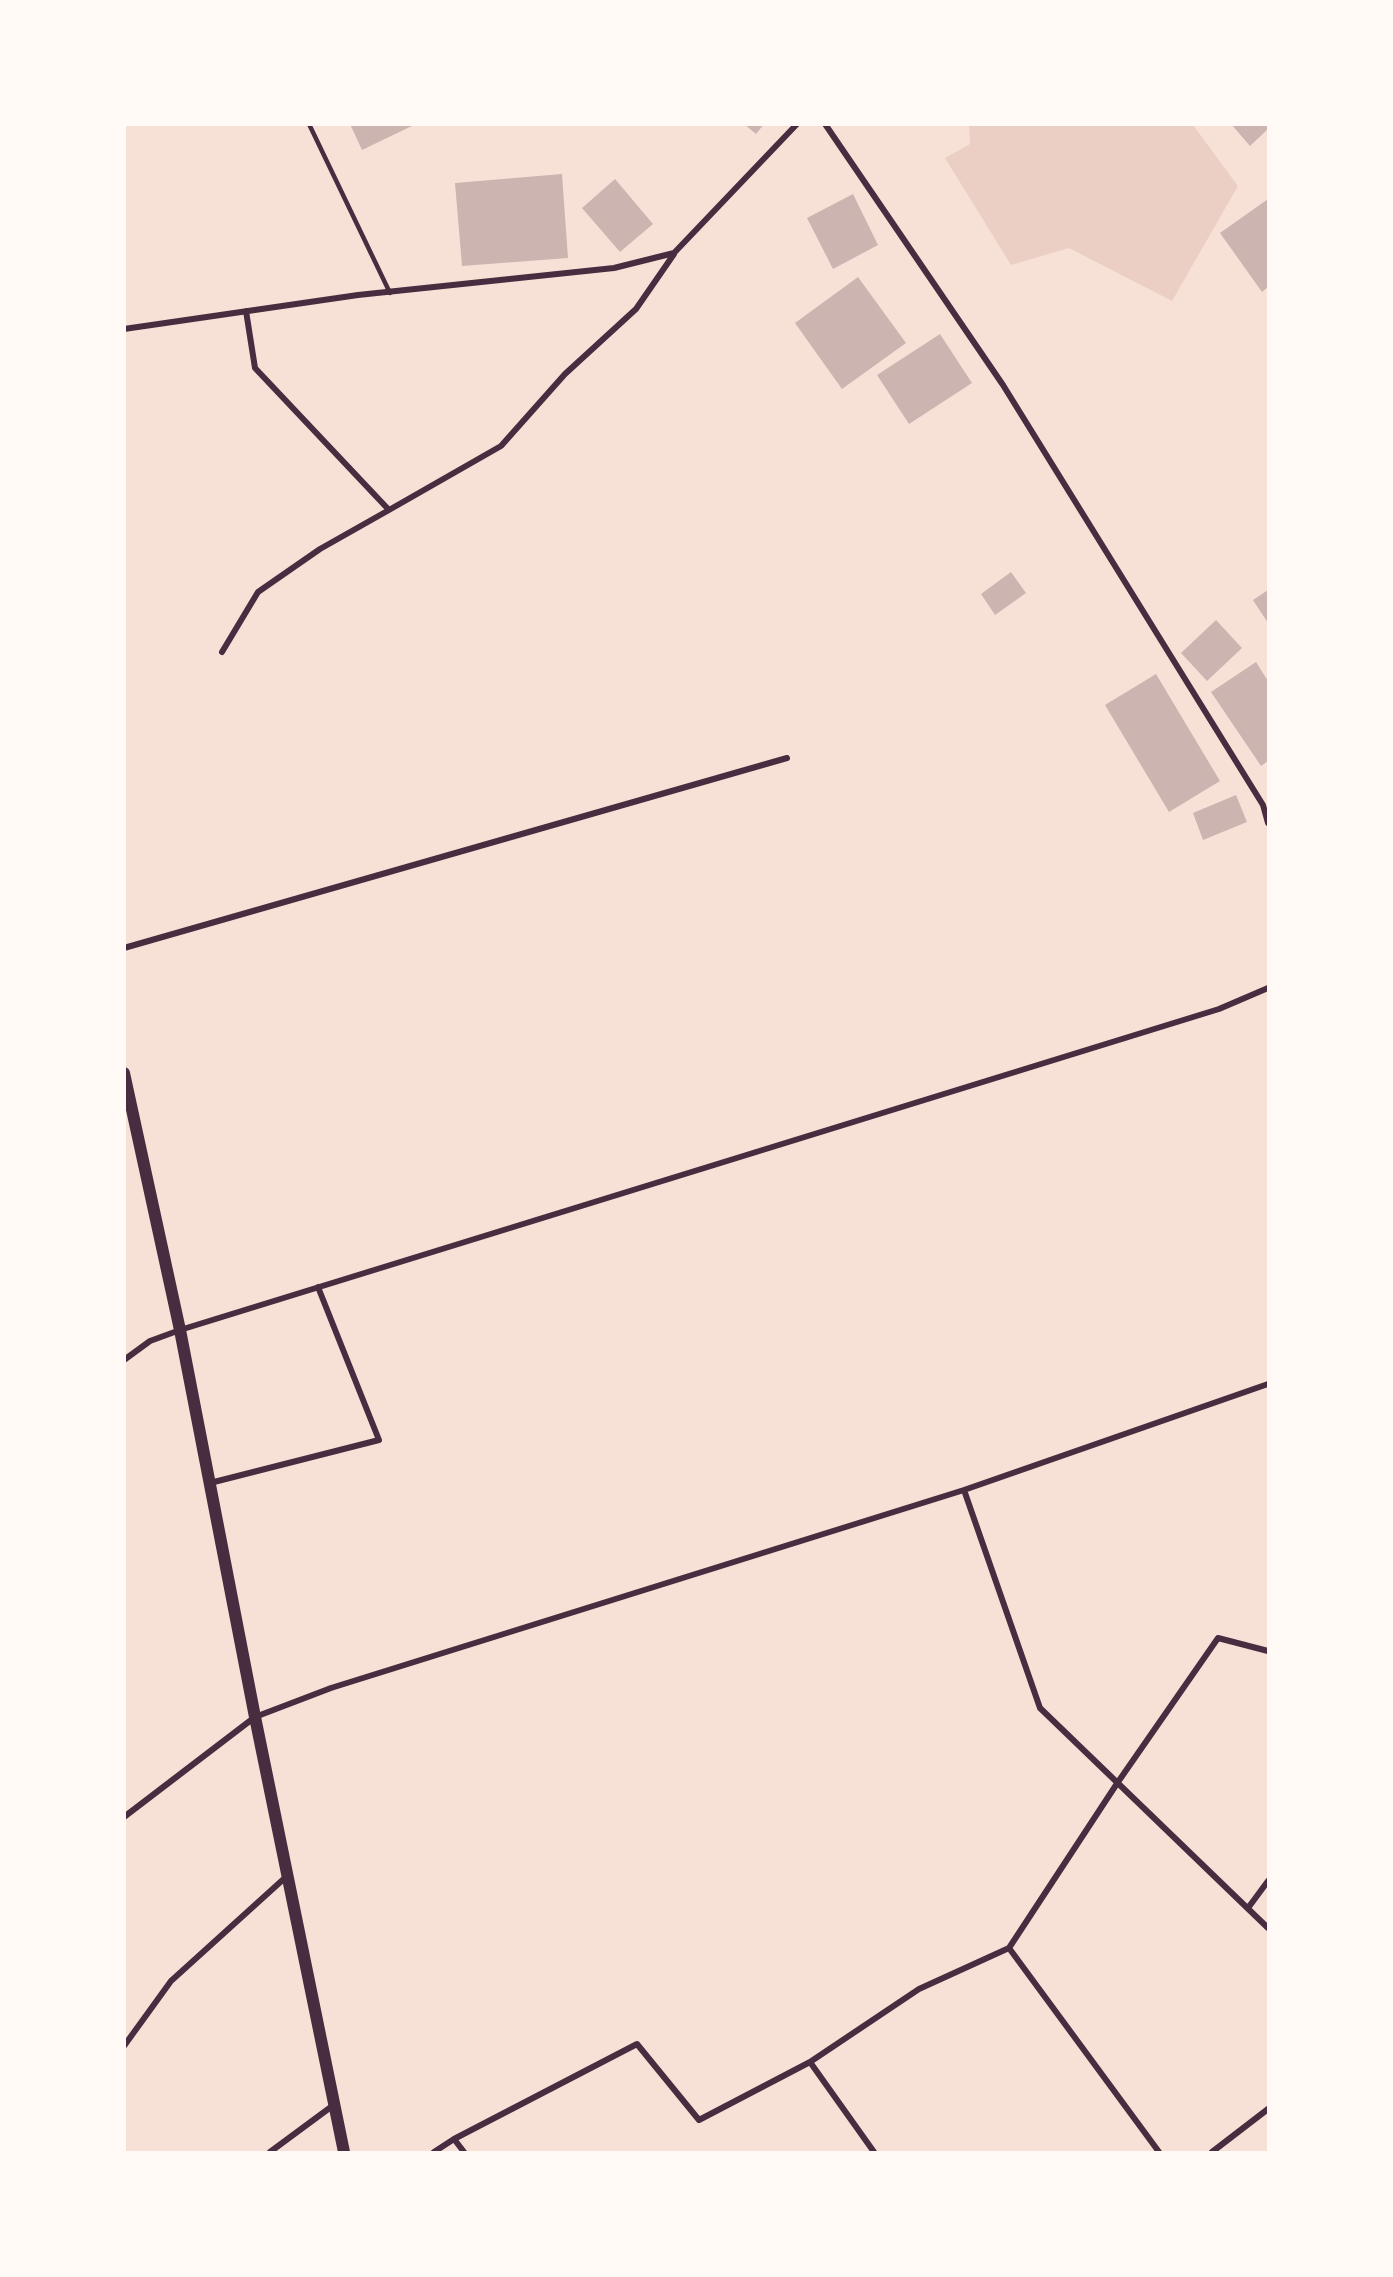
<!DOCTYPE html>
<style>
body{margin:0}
#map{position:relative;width:1393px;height:2277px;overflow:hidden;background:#f7e1d7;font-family:Quicksand,sans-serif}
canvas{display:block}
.frame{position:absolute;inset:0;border:126px solid #fffaf5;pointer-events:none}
</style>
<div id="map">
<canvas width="1393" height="2277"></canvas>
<div class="frame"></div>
</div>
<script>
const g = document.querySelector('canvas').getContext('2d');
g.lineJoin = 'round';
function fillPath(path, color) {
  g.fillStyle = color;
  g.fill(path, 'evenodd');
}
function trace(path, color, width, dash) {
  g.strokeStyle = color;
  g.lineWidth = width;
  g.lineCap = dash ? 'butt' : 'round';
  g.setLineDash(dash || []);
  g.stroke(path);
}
const green = new Path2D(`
 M 969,125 L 1193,125 L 1238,186 L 1172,301 L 1069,248 L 1011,265 L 945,158 L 970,144 Z`);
const building = new Path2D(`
 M 350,124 L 416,124 L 362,150 Z
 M 744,124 L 764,124 L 756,134 Z
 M 1231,124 L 1268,124 L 1268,129 L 1250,146 Z
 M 562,174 L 568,258 L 462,266 L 455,183 Z
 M 615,179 L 653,224 L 620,252 L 582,208 Z
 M 853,194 L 878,245 L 833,269 L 807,218 Z
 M 1268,199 L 1268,287 L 1262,292 L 1220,233 Z
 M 858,277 L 906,343 L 842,389 L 795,323 Z
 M 940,334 L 972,383 L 909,424 L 877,375 Z
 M 1011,572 L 1026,593 L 995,615 L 981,594 Z
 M 1268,590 L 1268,623 L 1253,600 Z
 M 1216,620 L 1242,648 L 1207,681 L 1181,653 Z
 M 1256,662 L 1268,681 L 1268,761 L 1261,766 L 1211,692 Z
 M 1156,674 L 1220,781 L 1169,812 L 1105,705 Z
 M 1236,795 L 1247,822 L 1203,840 L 1193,813 Z`);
const service = new Path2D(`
 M 309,124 L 390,293`);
const minor = new Path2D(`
 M 825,124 L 1003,385 L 1263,805 L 1268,823
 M 124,329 L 358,295 L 614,268 L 674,253 L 797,124
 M 389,510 L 501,446 L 565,374 L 636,309 L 674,254
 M 222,652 L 258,592 L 320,549 L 389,510 L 255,368 L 246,311
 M 124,948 L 787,758
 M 124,1360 L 150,1341 L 180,1330 L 1219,1009 L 1268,988
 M 210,1483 L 379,1440 L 318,1287
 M 964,1490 L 1040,1708 L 1268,1928
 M 124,1817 L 255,1717 L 331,1688 L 964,1490 L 1268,1384
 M 1248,1908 L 1268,1881
 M 1009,1948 L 1159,2152
 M 124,2046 L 171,1981 L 287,1876
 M 810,2062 L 919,1989 L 1009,1948 L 1118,1782 L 1218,1638 L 1268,1651
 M 454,2139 L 464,2152
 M 270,2152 L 335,2104
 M 434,2152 L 454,2139 L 637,2044 L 699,2120 L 810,2062 L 874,2152
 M 1212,2152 L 1268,2109`);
const secondary = new Path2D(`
 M 124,1073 L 180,1330 L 255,1717 L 344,2152`);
fillPath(green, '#ebcfc5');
fillPath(building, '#ccb4b1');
trace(service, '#4a2c40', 4.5);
trace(minor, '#4a2c40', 6);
trace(secondary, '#4a2c40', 12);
</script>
